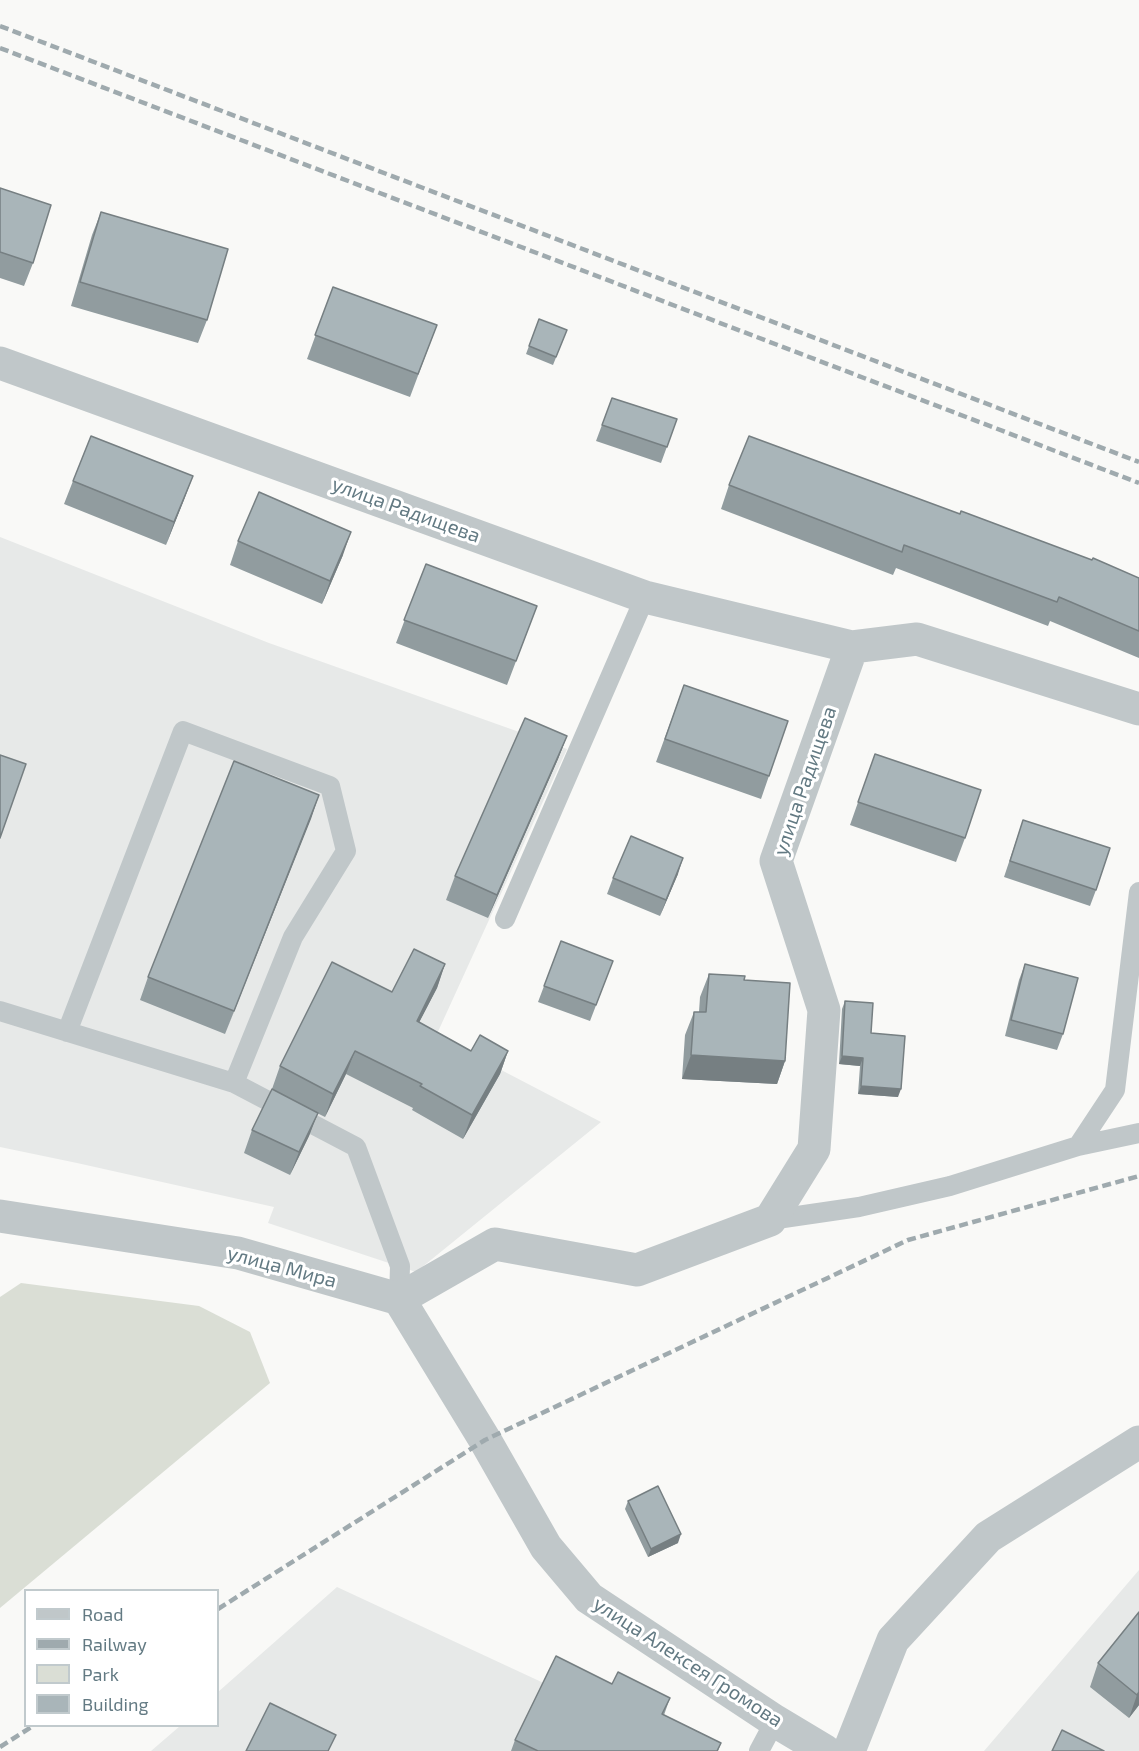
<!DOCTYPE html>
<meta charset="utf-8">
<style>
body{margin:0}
#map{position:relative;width:1139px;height:1751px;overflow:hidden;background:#f9f9f7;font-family:"Exo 2",sans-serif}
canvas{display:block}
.legend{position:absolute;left:24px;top:1589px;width:195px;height:138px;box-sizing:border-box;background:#fff;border:2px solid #c1cacd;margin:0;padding:8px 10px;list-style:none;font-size:18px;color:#637a83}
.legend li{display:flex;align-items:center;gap:12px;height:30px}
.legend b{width:30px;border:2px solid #c1cacd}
</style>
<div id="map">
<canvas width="1139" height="1751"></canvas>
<ul class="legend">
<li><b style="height:8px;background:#c0c7c9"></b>Road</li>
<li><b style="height:8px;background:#9faaae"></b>Railway</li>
<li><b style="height:16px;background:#daded5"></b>Park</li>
<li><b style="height:16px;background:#a9b5b9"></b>Building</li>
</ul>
</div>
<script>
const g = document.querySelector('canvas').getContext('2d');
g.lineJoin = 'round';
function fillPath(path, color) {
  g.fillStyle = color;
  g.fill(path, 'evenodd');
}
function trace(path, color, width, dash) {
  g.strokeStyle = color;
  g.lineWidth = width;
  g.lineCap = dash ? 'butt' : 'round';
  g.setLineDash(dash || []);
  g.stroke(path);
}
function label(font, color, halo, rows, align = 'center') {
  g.font = font + ' "Exo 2",sans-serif';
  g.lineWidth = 6;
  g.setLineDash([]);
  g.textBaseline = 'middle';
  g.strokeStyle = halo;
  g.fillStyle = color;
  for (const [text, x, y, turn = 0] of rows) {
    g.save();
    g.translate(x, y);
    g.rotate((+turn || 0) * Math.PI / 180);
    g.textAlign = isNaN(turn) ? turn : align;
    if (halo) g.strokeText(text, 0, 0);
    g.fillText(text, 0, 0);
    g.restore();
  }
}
const built = new Path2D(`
 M 0,537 L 269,643 L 567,749 L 436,1036 L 601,1122 L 416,1272 L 268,1223 L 274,1207 L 77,1163 L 0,1147 Z
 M 1139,1570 L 1139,1751 L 984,1751 Z
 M 337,1587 L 690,1751 L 151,1751 L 180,1726 L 218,1726 L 218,1692 Z`);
const green = new Path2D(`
 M 21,1283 L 199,1306 L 250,1332 L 270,1383 L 0,1608 L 0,1297 Z`);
const service = new Path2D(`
 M 505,919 L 645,597
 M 0,1011 L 234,1083 L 356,1147 L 400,1266 L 399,1299
 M 67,1032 L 183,731 L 330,786 L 346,851 L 293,937 L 234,1083
 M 1078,1146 L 1115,1090 L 1139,892
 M 770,1220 L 859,1207 L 950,1186 L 1078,1146 L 1139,1133
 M 759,1751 L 775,1721`);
const minor = new Path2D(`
 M 0,363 L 645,597 L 852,647 L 776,861 L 824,1010 L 814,1149 L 770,1220 L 637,1270 L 495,1244 L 399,1299
 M 852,647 L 917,639 L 1139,709
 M 0,1216 L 238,1253 L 399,1299 L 485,1440 L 546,1547 L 589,1598 L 775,1721 L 825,1751
 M 849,1751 L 893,1640 L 988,1537 L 1139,1442`);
const rail = new Path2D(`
 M 0,26 L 1139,462
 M 0,48 L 1139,483
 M 218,1609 L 485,1440 L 908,1240 L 1139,1176
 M 0,1747 L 33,1726`);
const wall = new Path2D(`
 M 0,188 L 33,263 L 24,286 L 0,278 Z
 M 101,212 L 207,320 L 198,343 L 71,306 L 92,235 Z
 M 333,287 L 437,325 L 410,397 L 307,359 Z
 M 539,319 L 567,330 L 553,365 L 526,354 Z
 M 612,398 L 677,419 L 661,463 L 596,441 Z
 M 193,476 L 166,545 L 64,504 L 73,481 Z
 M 729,485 L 960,514 L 1139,578 L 1139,658 L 1050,621 L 1048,626 L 896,568 L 893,575 L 721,509 Z
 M 238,541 L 343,555 L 322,604 L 230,565 Z
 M 426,564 L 537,606 L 507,685 L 396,643 Z
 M 684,685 L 788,721 L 761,799 L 656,762 Z
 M 567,736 L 558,759 L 488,918 L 446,900 L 455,876 Z
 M 875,754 L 965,838 L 956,862 L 850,825 Z
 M 319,795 L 225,1034 L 140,1000 L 148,977 Z
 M 1023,820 L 1096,890 L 1090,906 L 1004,877 Z
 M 678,874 L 660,916 L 607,894 L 613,878 Z
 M 561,941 L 613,961 L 590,1021 L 538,1002 Z
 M 445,964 L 437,988 L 419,1022 L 471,1051 L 508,1051 L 500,1074 L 463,1139 L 412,1110 L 413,1108 L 346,1074 L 325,1117 L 317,1113 L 309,1136 L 290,1175 L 244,1153 L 252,1130 L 272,1089 L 280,1066 L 392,992 Z
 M 1025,964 L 1063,1034 L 1057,1050 L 1005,1036 L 1019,980 Z
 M 709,974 L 744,980 L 785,1061 L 777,1084 L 682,1079 L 685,1035 L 694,1012 L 699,1012 L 700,997 Z
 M 845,1001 L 871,1033 L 898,1097 L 858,1094 L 860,1066 L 839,1064 L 842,1009 Z
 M 628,1501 L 678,1543 L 648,1557 L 625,1509 Z
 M 1139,1612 L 1139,1705 L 1129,1718 L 1090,1687 L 1098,1663 Z
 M 612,1684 L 670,1698 L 664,1715 L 721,1743 L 718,1751 L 511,1751 L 515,1740 Z`);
const shadedWall = new Path2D(`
 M 193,476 L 184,500 L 166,545 L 174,522 Z
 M 351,532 L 343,555 L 322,604 L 330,581 Z
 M 567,736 L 558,759 L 488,918 L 497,895 Z
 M 319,795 L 311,819 L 225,1034 L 234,1011 Z
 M 683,858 L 678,874 L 660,916 L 666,900 Z
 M 445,964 L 437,988 L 408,1044 L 417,1021 Z
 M 355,1051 L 346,1074 L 325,1117 L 333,1094 Z
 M 508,1051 L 500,1074 L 463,1139 L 472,1115 Z
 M 691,1055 L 785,1061 L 777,1084 L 682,1079 Z
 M 842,1056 L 863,1058 L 860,1066 L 839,1064 Z
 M 861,1086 L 901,1089 L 898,1097 L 858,1094 Z
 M 318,1113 L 309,1136 L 290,1175 L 299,1152 Z
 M 681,1534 L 678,1543 L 648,1557 L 651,1549 Z
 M 1139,1692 L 1139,1705 L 1129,1718 L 1137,1695 Z`);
const building = new Path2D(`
 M 0,188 L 51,205 L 33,263 L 0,252 Z
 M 101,212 L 228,249 L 207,320 L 80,282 Z
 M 333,287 L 437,325 L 418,374 L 315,335 Z
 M 539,319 L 567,330 L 556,357 L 529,346 Z
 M 612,398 L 677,419 L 667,447 L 602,425 Z
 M 91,436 L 193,476 L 174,522 L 73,481 Z
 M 749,436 L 960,514 L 961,511 L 1092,560 L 1093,558 L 1139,578 L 1139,631 L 1059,597 L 1057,602 L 904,545 L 902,552 L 729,485 Z
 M 259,492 L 351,532 L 330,581 L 238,541 Z
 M 426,564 L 537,606 L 516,661 L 404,620 Z
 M 684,685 L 788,721 L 769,776 L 665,739 Z
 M 525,718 L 567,736 L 497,895 L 455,876 Z
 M 875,754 L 981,790 L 965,838 L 858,802 Z
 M 0,755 L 26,764 L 0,838 Z
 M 234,761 L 319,795 L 234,1011 L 148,977 Z
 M 1023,820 L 1110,848 L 1096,890 L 1010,861 Z
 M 631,836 L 683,858 L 666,900 L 613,878 Z
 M 561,941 L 613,961 L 596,1005 L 544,986 Z
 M 414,949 L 445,964 L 417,1021 L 471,1051 L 480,1035 L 508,1051 L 472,1115 L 420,1086 L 422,1084 L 355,1051 L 333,1094 L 280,1066 L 332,962 L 392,992 Z
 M 1025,964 L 1078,978 L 1063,1034 L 1011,1020 Z
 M 709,974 L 745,976 L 744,980 L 790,983 L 785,1061 L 691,1055 L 694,1012 L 706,1012 Z
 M 845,1001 L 873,1003 L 871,1033 L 905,1036 L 901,1089 L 861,1086 L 863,1058 L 842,1056 Z
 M 272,1089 L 318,1113 L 299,1152 L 252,1130 Z
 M 658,1486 L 681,1534 L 651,1549 L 628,1501 Z
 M 1139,1612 L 1139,1692 L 1137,1695 L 1098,1663 Z
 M 556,1656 L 612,1684 L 618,1672 L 670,1698 L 662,1714 L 721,1743 L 717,1751 L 538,1751 L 515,1740 Z
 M 270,1703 L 336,1735 L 328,1751 L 246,1751 Z
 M 1062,1730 L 1104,1751 L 1052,1751 Z`);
const streetNames = [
 ["улица Радищева",406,510,20],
 ["улица Радищева",805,781,-71],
 ["улица Мира",282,1267,15],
 ["улица Алексея Громова",688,1662,33]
];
fillPath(built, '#e7e9e8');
fillPath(green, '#daded5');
trace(service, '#c0c7c9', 20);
trace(minor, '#c0c7c9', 33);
trace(rail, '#9faaae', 4.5, [9, 4.5]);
fillPath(wall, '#919c9f');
fillPath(shadedWall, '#767f82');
fillPath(building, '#a9b5b9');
trace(building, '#767f82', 1.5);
label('20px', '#637a83', '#fff', streetNames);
</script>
